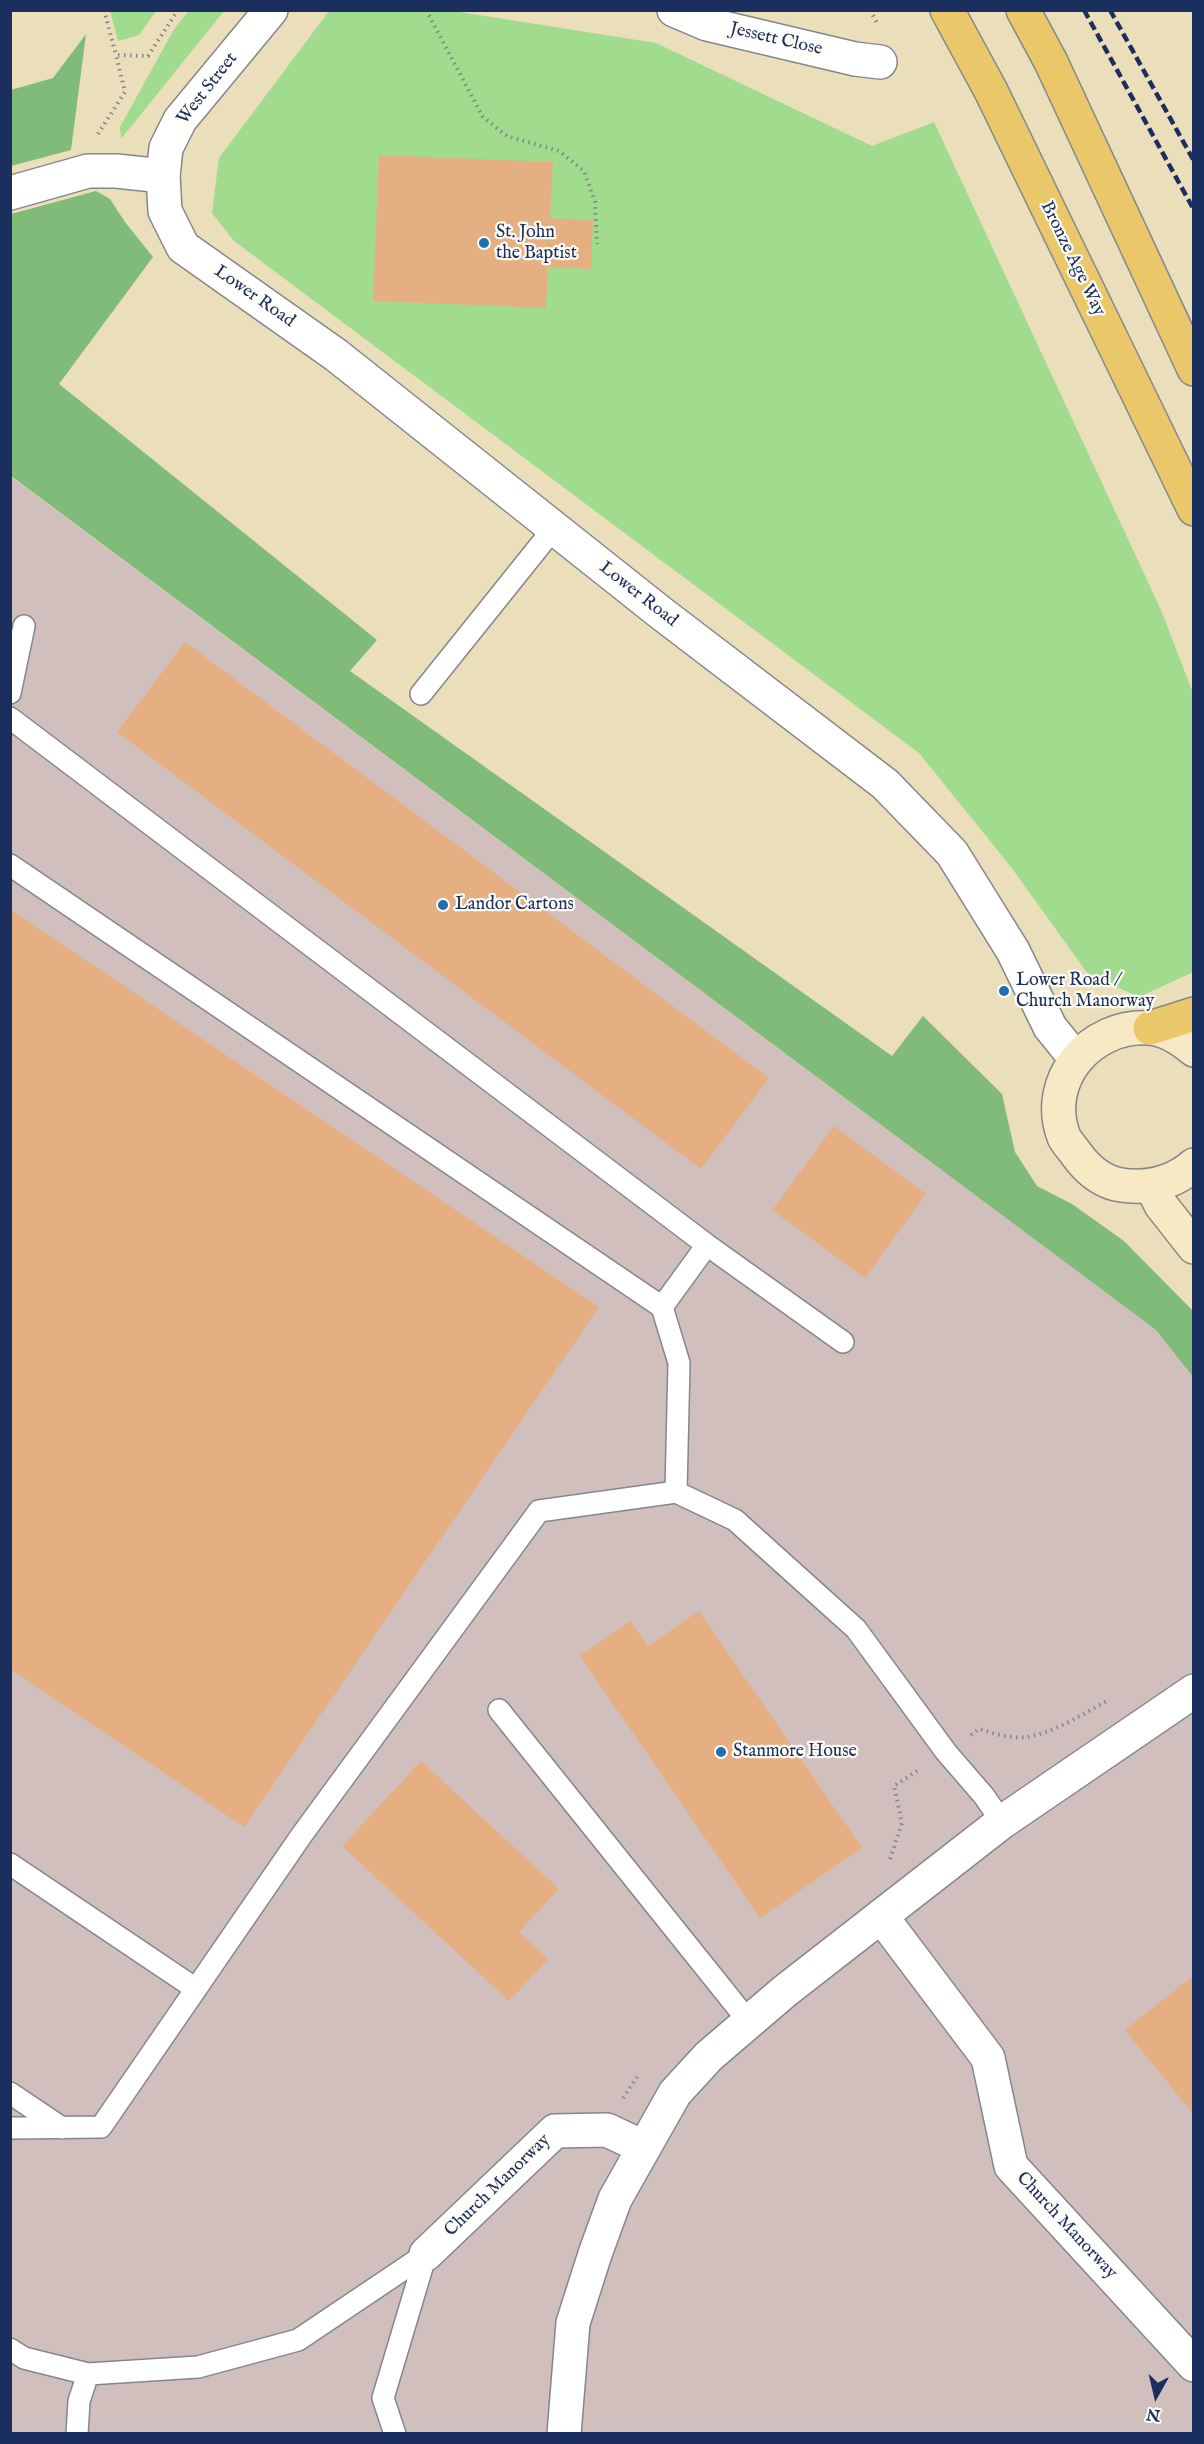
<!DOCTYPE html>
<style>
body{margin:0}
#map{position:relative;width:1204px;height:2444px;overflow:hidden;background:#ebdeba;font-family:"IM FELL English",serif}
canvas{display:block}
.frame{position:absolute;inset:0;border:12px solid #1b2f5e;pointer-events:none}
.north{position:absolute;left:1126px;top:2366px;width:60px;height:60px;-webkit-text-stroke:4px #fdfcf7;paint-order:stroke;rotate:188deg;font-size:16px;font-weight:700;line-height:24px;text-align:center;color:#1b2f5e}
.north::after{content:'';display:block;margin:auto;width:21px;height:27px;background:#1b2f5e;clip-path:polygon(50% 0,100% 100%,50% 72%,0 100%)}
</style>
<div id="map">
<canvas width="1204" height="2444"></canvas>
<div class="frame"></div>
<div class="north">N</div>
</div>
<script>
const g = document.querySelector('canvas').getContext('2d');
g.lineJoin = 'round';
function fillPath(path, color) {
  g.fillStyle = color;
  g.fill(path, 'evenodd');
}
function trace(path, color, width, dash) {
  g.strokeStyle = color;
  g.lineWidth = width;
  g.lineCap = dash ? 'butt' : 'round';
  g.setLineDash(dash || []);
  g.stroke(path);
}
function label(font, color, halo, rows, align = 'center') {
  g.font = font + ' "IM FELL English",serif';
  g.lineWidth = 4.5;
  g.setLineDash([]);
  g.textBaseline = 'middle';
  g.strokeStyle = halo;
  g.fillStyle = color;
  for (const [text, x, y, turn = 0] of rows) {
    g.save();
    g.translate(x, y);
    g.rotate((+turn || 0) * Math.PI / 180);
    g.textAlign = isNaN(turn) ? turn : align;
    if (halo) g.strokeText(text, 0, 0);
    g.fillText(text, 0, 0);
    g.restore();
  }
}
const industrial = new Path2D(`
 M 10,476 L 1156,1330 L 1193,1377 L 1193,2433 L 11,2433 Z`);
const green = new Path2D(`
 M 189,10 L 224,11 L 121,139 L 120,127 L 173,31 Z
 M 110,11 L 110,10 L 156,11 L 139,35 L 118,41 Z
 M 329,11 L 453,11 L 656,43 L 872,146 L 934,122 L 1161,610 L 1193,693 L 1193,972 L 1139,997 L 1088,974 L 1011,867 L 919,753 L 234,241 L 212,213 L 219,158 Z`);
const forest = new Path2D(`
 M 86,34 L 71,150 L 11,166 L 11,90 L 53,78 Z
 M 96,191 L 110,199 L 125,222 L 153,257 L 59,384 L 377,640 L 350,671 L 892,1056 L 923,1016 L 1002,1094 L 1015,1152 L 1037,1186 L 1072,1204 L 1124,1241 L 1193,1311 L 1193,1377 L 1156,1330 L 11,476 L 11,214 Z`);
const building = new Path2D(`
 M 379,155 L 553,162 L 550,218 L 593,220 L 591,269 L 548,267 L 546,308 L 373,301 Z
 M 185,642 L 769,1078 L 701,1169 L 117,732 Z
 M 10,909 L 599,1307 L 244,1827 L 10,1669 Z
 M 834,1126 L 926,1194 L 865,1278 L 772,1210 Z
 M 699,1611 L 862,1848 L 760,1918 L 580,1656 L 630,1621 L 648,1646 Z
 M 421,1761 L 559,1889 L 519,1932 L 548,1959 L 509,2001 L 342,1846 Z
 M 1194,1975 L 1194,2115 L 1125,2030 Z`);
const path = new Path2D(`
 M 104,10 L 116,55
 M 426,10 L 483,117 L 507,136 L 559,151 L 584,171 L 595,202 L 597,244
 M 870,10 L 877,23
 M 98,134 L 125,92 L 116,55 L 148,56 L 178,10
 M 971,1735 L 979,1729 C 990,1732 1001,1736 1012,1737 C 1043,1741 1082,1714 1109,1700
 M 890,1859 L 902,1823 L 894,1786 L 920,1769
 M 623,2098 L 639,2074`);
const service = new Path2D(`
 M 10,693 L 24,626
 M 421,694 L 554,528
 M 10,718 L 707,1245 L 843,1342
 M 10,865 L 662,1307 L 679,1363 L 676,1492
 M 662,1307 L 707,1245
 M 499,1710 L 749,2022
 M 10,1864 L 196,1989
 M 10,2093 L 62,2128
 M 10,2128 L 101,2127 L 301,1836 L 539,1511 L 676,1492 L 735,1520 L 856,1629 L 946,1752 L 984,1796 L 1002,1822
 M 10,2349 L 24,2358 L 88,2374
 M 77,2434 L 79,2401 L 88,2374 L 198,2367 L 298,2340 L 426,2254
 M 395,2434 L 383,2398 L 426,2254`);
const minor = new Path2D(`
 M 674,10 L 707,24 L 855,59 L 880,62
 M 10,193 L 88,171 L 116,171 L 163,176
 M 881,1916 L 988,2058 L 1011,2166 L 1194,2365
 M 426,2254 L 555,2131 L 607,2130 L 643,2147
 M 564,2434 L 573,2323 L 595,2254 L 615,2199 L 675,2093 L 709,2056 L 785,1991 L 1002,1822 L 1194,1691`);
const tertiary = new Path2D(`
 M 271,10 L 180,120 L 166,148 L 163,176 L 165,211 L 183,247 L 336,355 L 661,613 L 885,784 L 952,853 L 1013,951 L 1050,1027 L 1075,1058`);
const secondary = new Path2D(`
 M 1194,1050 C 1181,1039 1166,1029 1149,1028 C 1091,1024 1042,1080 1064,1137 C 1067,1143 1073,1149 1077,1155 C 1088,1170 1102,1182 1121,1185 C 1148,1189 1173,1183 1194,1165
 M 1151,1185 L 1161,1205 L 1194,1247`);
const primary = new Path2D(`
 M 947,10 L 991,91 L 1194,509
 M 1023,10 L 1051,62 L 1194,369
 M 1150,1028 L 1194,1014`);
const rail = new Path2D(`
 M 1084,10 L 1194,210
 M 1110,10 L 1194,161`);
const markers = [
 [484,243,6,"#1f6fb2"],
 [443,905,6,"#1f6fb2"],
 [1004,991,6,"#1f6fb2"],
 [721,1752,6,"#1f6fb2"]
];
const streetNames = [
 ["Jessett Close",776,40,13],
 ["West Street",208,89,-52],
 ["Bronze Age Way",1072,259,64],
 ["Lower Road",254,297,35],
 ["Lower Road",638,595,38],
 ["Church Manorway",498,2186,-44],
 ["Church Manorway",1066,2226,47]
];
const poiNames = [
 ["St. John",496,233],
 ["the Baptist",496,254],
 ["Landor Cartons",455,905],
 ["Lower Road /",1016,981],
 ["Church Manorway",1016,1002],
 ["Stanmore House",733,1752]
];
fillPath(industrial, '#d1bfbe');
fillPath(green, '#a0db8e');
fillPath(forest, '#80bb79');
fillPath(building, '#e6af81');
trace(service, '#83868c', 24);
trace(minor, '#83868c', 36);
trace(tertiary, '#83868c', 36);
trace(secondary, '#83868c', 36);
trace(primary, '#83868c', 36);
trace(path, '#83868c', 4, [1.5, 4.5]);
trace(service, '#fff', 21);
trace(minor, '#fff', 33);
trace(tertiary, '#fff', 33);
trace(secondary, '#f7e9c3', 33);
trace(primary, '#eac769', 33);
trace(rail, '#1b2f5e', 4.5, [9, 4.5]);
for (const [x, y, r, color] of markers) {
  const dot = new Path2D();
  dot.arc(x, y, r, 0, 2 * Math.PI);
  g.fillStyle = color;
  g.fill(dot);
  trace(dot, '#fdfcf7', 2);
}
label('18px', '#1b2f5e', '#fdfcf7', streetNames);
label('18px', '#1b2f5e', '#fdfcf7', poiNames, 'left');
</script>
